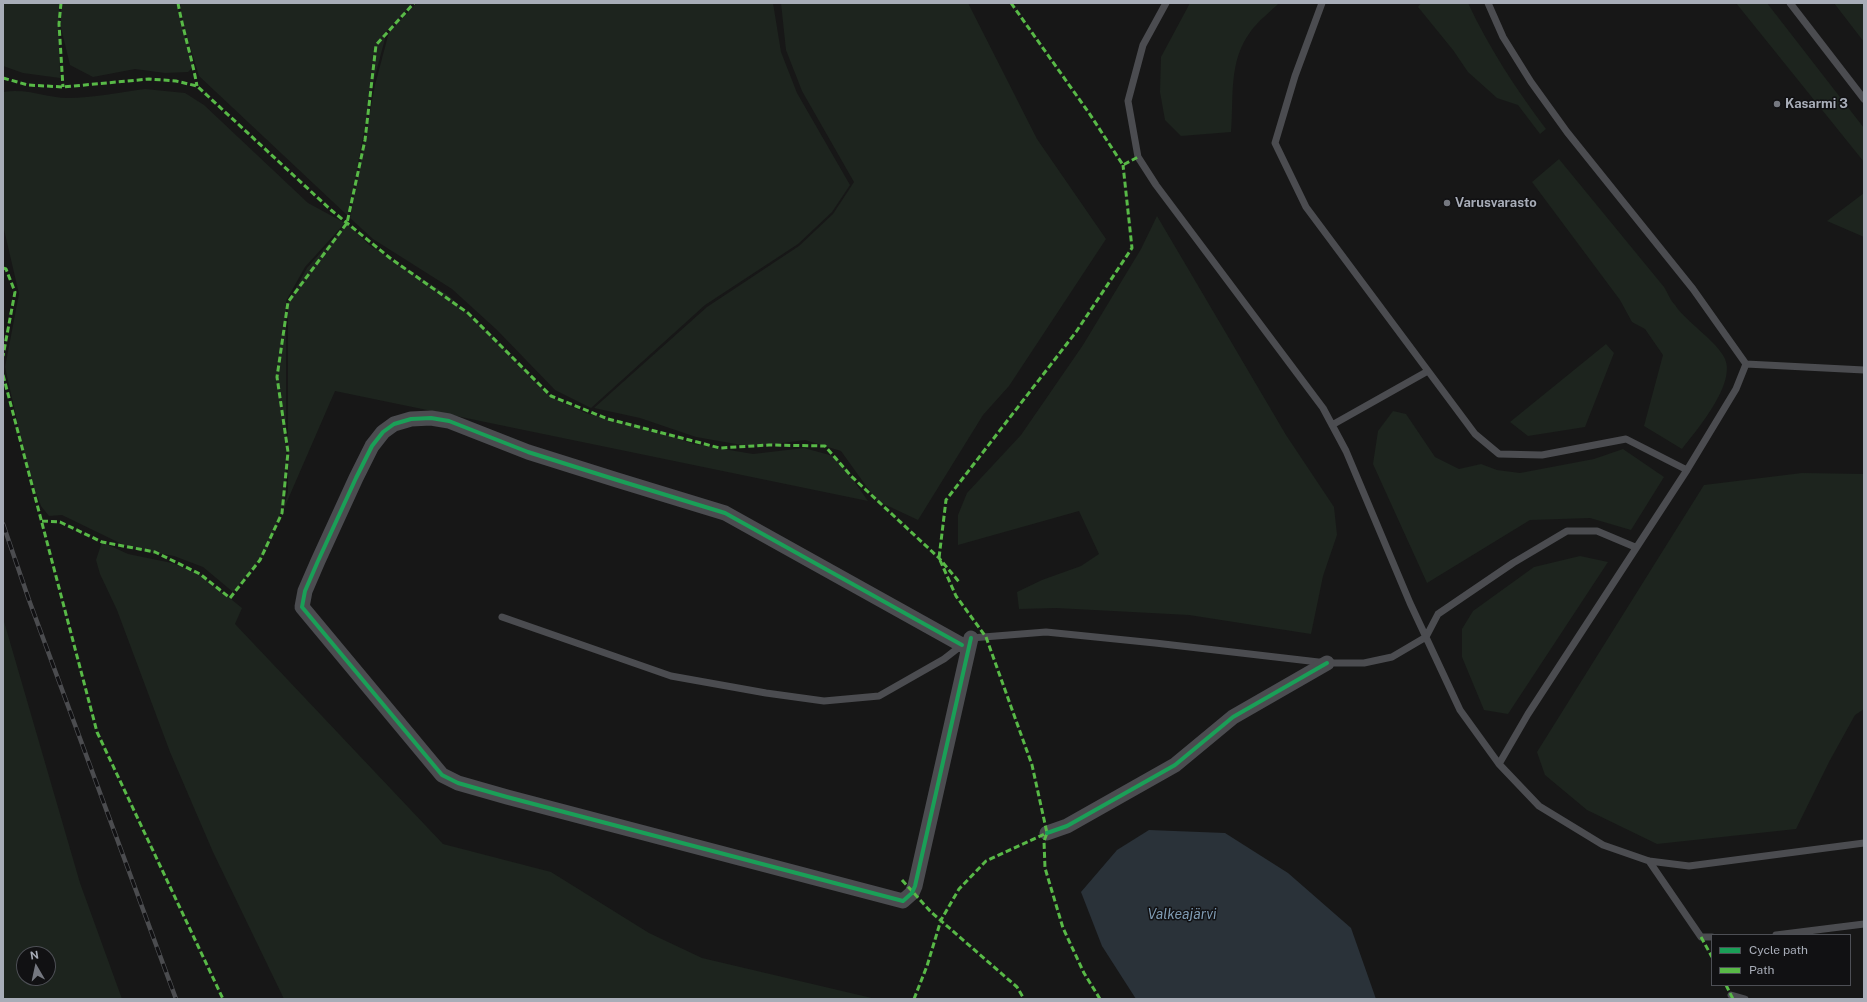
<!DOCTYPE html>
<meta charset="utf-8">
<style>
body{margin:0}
#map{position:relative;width:1867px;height:1002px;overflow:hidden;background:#171717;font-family:"Public Sans",sans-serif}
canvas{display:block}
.frame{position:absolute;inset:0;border:4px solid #a8adb8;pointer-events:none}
.legend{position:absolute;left:1711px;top:934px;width:140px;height:52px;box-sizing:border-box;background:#111113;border:1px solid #4d4f55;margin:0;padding:5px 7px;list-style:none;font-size:12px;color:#a8adb8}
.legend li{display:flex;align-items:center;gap:8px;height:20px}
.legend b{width:20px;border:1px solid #4d4f55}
.north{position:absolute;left:16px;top:946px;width:40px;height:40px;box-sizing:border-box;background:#111113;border:1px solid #4d4f55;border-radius:50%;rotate:351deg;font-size:11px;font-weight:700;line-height:16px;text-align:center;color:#a8adb8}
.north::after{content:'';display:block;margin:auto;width:14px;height:18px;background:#757880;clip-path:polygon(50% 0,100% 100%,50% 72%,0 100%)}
</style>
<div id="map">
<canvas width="1867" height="1002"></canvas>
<div class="frame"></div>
<ul class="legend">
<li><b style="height:5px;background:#1a9f57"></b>Cycle path</li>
<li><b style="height:5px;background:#58b947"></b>Path</li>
</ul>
<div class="north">N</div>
</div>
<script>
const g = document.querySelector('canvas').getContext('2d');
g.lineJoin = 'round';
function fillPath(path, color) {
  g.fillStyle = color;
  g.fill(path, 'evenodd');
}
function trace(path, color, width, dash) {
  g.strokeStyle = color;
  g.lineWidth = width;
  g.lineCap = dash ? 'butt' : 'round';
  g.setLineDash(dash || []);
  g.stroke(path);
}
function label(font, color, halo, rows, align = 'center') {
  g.font = font + ' "Public Sans",sans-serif';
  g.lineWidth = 3;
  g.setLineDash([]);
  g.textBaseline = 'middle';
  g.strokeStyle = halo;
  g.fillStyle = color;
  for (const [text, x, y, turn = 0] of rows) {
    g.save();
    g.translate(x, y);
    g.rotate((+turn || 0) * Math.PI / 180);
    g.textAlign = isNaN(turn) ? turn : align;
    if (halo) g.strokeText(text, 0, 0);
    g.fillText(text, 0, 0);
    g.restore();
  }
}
const green = new Path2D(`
 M 3,3 L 59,3 L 60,78 L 23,73 L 3,66 Z
 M 61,3 L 177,3 L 182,27 L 194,66 L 188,72 L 165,73 L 135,69 L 93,77 L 70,65 L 61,28 Z
 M 180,3 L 414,3 L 387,31 L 373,84 L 348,216 L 199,76 L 184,27 Z
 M 417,3 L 773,3 L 781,52 L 797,93 L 850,185 L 832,212 L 798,244 L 705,305 L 591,408 L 555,390 L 497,330 L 452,289 L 373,239 L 350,218 L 375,85 L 389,32 Z
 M 781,3 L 968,3 L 1037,139 L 1106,239 L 1009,386 L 983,415 L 918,520 L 886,505 L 879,504 L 841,451 L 805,440 L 753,447 L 696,437 L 640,418 L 594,408 L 707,307 L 799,246 L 833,214 L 854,182 L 802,91 L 786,50 Z
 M 1190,3 L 1279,3 C 1270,12 1258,21 1251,31 C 1228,61 1234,97 1231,132 L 1181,136 L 1165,120 L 1160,92 L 1161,57 Z
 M 1421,3 L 1468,3 C 1489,48 1516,89 1546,129 L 1540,134 L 1518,105 L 1497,98 L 1468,72 L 1453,50 L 1418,7 Z
 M 1736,3 L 1767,3 L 1864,128 L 1864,162 Z
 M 1834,3 L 1864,3 L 1864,42 Z
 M 145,89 L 185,93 L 204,105 L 308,203 L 345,223 L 305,267 L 286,301 L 286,492 L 276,528 L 266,552 L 233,592 L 203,567 L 174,556 L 130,548 L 62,515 L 49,516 L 41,506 L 29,474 L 5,367 L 19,294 L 3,225 L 3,92 C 29,88 45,98 68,98 C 92,98 121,92 145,89 Z
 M 1559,159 L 1664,287 C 1668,293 1670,300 1675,305 C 1686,322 1717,341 1725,359 C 1736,384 1697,430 1682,449 L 1644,426 L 1663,355 L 1645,329 L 1632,322 L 1620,300 L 1532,182 Z
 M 1864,193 L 1864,237 L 1827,221 Z
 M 1157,216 L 1286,435 L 1334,507 L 1337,535 L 1323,576 L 1311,634 L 1189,615 L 1056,608 L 1019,609 L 1017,592 L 1042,580 L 1081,566 L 1099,554 L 1079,511 L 958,545 L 958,515 L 967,493 L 1021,435 L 1083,345 L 1141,249 Z
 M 347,223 L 369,245 L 448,295 L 492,335 L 551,397 L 588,414 L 638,425 L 694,444 L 753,454 L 804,448 L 837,457 L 868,501 L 335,391 L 282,513 L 288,492 L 288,302 L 307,268 Z
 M 1606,344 L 1614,353 L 1585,427 L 1528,436 L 1510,422 Z
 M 1393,411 L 1406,414 L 1435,457 L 1459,469 L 1481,464 L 1497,470 L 1520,473 L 1594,459 L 1623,449 L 1664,477 L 1631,530 L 1590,518 L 1530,520 L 1427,583 L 1373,464 L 1378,431 Z
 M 1802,473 L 1864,474 L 1864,709 L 1855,715 L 1829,762 L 1796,829 L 1657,844 L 1587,810 L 1545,775 L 1537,752 L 1704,485 Z
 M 102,542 L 128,554 L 172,563 L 200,574 L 242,608 L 235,624 L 443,844 L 551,872 L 649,933 L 702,958 L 876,999 L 284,999 L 213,852 L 170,752 L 117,610 L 100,574 L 96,560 Z
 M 1580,556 L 1608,562 L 1508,714 L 1484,710 L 1462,657 L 1462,629 L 1473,611 L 1534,567 Z
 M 3,618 L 80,883 L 122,999 L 3,999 ZM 24,954 L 48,954 L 48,978 L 24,978 Z`);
const water = new Path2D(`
 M 1149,830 L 1225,833 L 1288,873 L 1351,928 L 1376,999 L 1136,999 L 1102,946 L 1081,892 L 1117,850 Z`);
const lane = new Path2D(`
 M 1166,3 L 1143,45 L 1128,101 L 1138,157 L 1156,185 L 1323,408 L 1346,451 L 1410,603 L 1460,710 L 1499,764 L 1539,806 L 1603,845 L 1649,861 L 1689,866 L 1864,843
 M 1322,3 L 1295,76 L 1275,143 L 1306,207 L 1475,434 L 1499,454 L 1542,455 L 1626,439 L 1687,470
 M 1488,3 L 1503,37 L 1531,82 L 1567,132 L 1693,289 L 1746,364 L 1864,370
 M 1790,3 L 1864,99
 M 1332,425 L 1428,371
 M 502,617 L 671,676 L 766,693 L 824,701 L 879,696 L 944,659 L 971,638 L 1046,632 L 1155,643 L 1327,663 L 1364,663 L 1392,657 L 1426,637 L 1438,614 L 1513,563 L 1567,531 L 1597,531 L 1635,547
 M 1499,764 L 1528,714 L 1687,470 L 1736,389 L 1746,364
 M 1649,861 L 1701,937 L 1712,937
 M 1776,935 L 1864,924
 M 1731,995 L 1745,999`);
const street = new Path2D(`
 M 962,645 L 725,513 L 617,480 L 528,452 L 449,421 L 431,418 L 411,419 L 394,424 L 383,432 L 372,446 L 356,478 L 318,561 L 305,591 L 302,607 L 442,775 L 458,783 L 507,797 L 903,901 L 912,893 L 915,886 L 971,638
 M 1047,833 L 1067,826 L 1175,765 L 1233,717 L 1327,663`);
const rail = new Path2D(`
 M 3,524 L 29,600 L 176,999`);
const quiet = new Path2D(`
 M 61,3 L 59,24 L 63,87
 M 178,3 C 183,31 192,58 197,86
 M 1011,3 L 1089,113 L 1123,165 L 1138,157
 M 3,78 L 28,85 L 63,87 L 149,79 L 176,81 L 197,86 L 331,210 L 390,258 L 468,313 L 551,396 L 608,419 L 720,448 L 769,445 L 825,446 L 851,476 L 939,558 L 960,583
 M 3,268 L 6,269 L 15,292 L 3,356
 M 3,375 L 97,732 L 223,999
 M 42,521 L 60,522 L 102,542 L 155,552 L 200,574 L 230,598 L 260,560 L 282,513 L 288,452 L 277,377 L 288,302 L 347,223 L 365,140 L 376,45 L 414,3
 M 902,880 L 931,912 L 1017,987 L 1024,999
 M 1701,937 L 1712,957
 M 1726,985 L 1733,999
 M 914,999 L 927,966 L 941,920 L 959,889 L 986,861 L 1047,833
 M 1100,999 L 1084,973 L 1063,928 L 1045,868 L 1044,841 L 1047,833 L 1032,765 L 986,637 L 956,596 L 939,558 L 946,500 L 1076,332 L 1132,248 L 1123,165`);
const cycleway = new Path2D(`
 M 962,645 L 725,513 L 617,480 L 528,452 L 449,421 L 431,418 L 411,419 L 394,424 L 383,432 L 372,446 L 356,478 L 318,561 L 305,591 L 302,607 L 442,775 L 458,783 L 507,797 L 903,901 L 912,893 L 915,886 L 971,638
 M 1047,833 L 1067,826 L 1175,765 L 1233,717 L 1327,663`);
const markers = [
 [1777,104,4,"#757880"],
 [1447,203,4,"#757880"]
];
const poiNames = [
 ["Kasarmi 3",1785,104],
 ["Varusvarasto",1455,203]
];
const waterNames = [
 ["Valkeajärvi",1182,915]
];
fillPath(green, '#1d241e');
fillPath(water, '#2a3239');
trace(lane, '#4b4c50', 7);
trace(street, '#4b4c50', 15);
trace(rail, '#4b4c4f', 4.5);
trace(rail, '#111113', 3, [9]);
trace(quiet, '#58b947', 3, [6, 3]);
trace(cycleway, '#1a9f57', 4);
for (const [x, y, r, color] of markers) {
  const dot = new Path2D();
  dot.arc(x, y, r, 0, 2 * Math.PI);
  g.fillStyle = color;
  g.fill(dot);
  trace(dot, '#111113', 1.5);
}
label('bold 13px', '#a8adb8', '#111113', poiNames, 'left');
label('italic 14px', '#7f9bb3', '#111113', waterNames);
</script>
